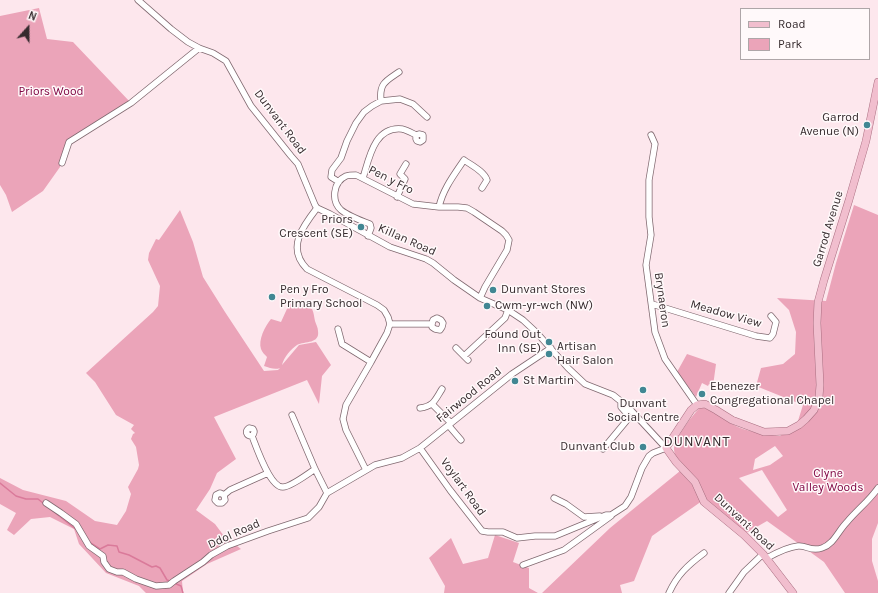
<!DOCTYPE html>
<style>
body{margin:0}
#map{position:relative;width:878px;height:593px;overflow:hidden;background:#fde7ed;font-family:Karla,sans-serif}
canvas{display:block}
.legend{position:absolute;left:740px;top:8px;width:130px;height:52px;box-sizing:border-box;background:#fff9fa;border:1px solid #aea6a8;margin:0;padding:5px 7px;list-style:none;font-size:12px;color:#352a2d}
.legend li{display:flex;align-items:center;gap:8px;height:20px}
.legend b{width:20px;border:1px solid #aea6a8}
.north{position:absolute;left:8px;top:8px;width:40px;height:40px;-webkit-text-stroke:3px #fff9fa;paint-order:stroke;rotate:21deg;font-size:11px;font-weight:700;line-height:16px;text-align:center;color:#352a2d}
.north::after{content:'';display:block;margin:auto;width:14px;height:18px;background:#352a2d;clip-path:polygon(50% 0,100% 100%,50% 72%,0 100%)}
</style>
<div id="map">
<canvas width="878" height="593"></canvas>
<ul class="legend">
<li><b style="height:5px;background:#f1bece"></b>Road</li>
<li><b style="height:11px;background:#eba4b9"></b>Park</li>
</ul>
<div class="north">N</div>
</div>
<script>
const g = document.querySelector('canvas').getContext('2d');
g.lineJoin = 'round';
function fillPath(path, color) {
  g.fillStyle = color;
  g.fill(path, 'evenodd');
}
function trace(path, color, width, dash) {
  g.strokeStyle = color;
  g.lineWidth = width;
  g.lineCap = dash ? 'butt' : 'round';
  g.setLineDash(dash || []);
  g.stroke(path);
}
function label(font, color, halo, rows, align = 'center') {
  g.font = font + ' Karla,sans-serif';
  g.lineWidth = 3;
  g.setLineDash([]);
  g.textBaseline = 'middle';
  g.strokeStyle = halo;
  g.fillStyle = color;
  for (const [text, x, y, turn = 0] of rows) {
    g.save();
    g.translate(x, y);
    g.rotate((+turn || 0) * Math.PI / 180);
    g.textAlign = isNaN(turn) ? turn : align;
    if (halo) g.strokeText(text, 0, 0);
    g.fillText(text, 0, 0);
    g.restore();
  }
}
const green = new Path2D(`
 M 39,8 L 47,39 L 73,42 L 131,103 L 69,141 L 60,167 L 43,191 L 12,212 L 6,195 L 0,185 L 0,16 Z
 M 854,205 L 878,215 L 878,523 L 872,539 L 872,561 L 878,581 L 878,593 L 845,593 L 824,562 L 767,521 L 746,533 L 702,501 L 652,536 L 634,581 L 620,585 L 622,593 L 542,593 L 610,528 L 680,471 C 679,465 674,454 674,449 C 674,440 694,412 701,407 C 712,410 722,418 732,424 C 746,432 764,434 780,436 L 797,424 L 803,405 L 756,386 L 761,368 L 783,364 L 795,354 L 796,332 L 789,310 L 777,298 L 826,301 L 836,263 ZM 775,446 L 783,456 L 770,465 L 753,470 L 755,459 ZM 762,470 L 787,510 L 778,517 L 739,478 Z
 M 180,210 L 193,242 L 203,277 L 225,312 L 264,371 L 278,370 L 280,368 C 275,370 270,368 264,366 L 267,357 C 265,355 262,352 261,349 C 258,340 265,326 271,319 L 281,322 L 291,300 L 307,306 L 312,309 C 314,313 314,317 315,321 C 316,324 318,328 318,331 C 320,344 305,341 297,345 C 291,349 284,357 282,365 L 299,345 L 316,342 L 331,365 L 322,376 L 319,404 L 307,380 L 214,417 L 236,459 L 217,473 L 210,489 L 196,510 L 215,524 L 224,536 L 241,549 L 207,564 L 182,581 L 183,593 L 146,593 L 139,586 L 106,573 L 79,544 L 74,529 L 50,517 L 31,519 L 14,535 L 7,530 L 16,513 L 0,504 L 0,478 L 23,490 L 66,501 L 95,521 L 117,525 L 126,511 L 131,494 L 128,487 L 138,469 L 139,465 L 136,447 L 131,439 L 133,434 L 135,433 L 131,429 L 134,425 L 116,415 L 95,382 L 86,373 L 153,312 L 158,306 L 160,286 L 148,260 L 149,253 L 156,239 L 159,240 Z
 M 687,354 L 716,364 L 713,386 L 709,384 L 708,386 L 702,383 L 696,397 L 677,372 Z
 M 495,535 L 519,543 L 513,562 L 529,568 L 529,588 L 538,593 L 444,593 L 445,586 L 429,558 L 451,538 L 463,564 L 488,558 Z`);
const stream = new Path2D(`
 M 0,483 L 16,496 L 26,499 L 38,499 L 78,531
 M 89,542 L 100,549 L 108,545 L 117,546 L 119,552 L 129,555 L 152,567 L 156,566 L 160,568 L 167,580 L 170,581
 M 174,583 L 181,586 L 183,593`);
const minor = new Path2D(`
 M 138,0 L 171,29 L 188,42 L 199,48 L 213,53 L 226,61 L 251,106 L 291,156 L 298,164 L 315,205 L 317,208
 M 381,101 C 379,83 386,81 399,72
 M 651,135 L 655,144 L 649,180 L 649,217 L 651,235 L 646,265 L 655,332 L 665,359 L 697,405
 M 62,163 L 69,142 L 131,103 L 199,48
 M 363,178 C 369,159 374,126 402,129 C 407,130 412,133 416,135 L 416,139 L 417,141 L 420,142 L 423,140 L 423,135 L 419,134 L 416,135
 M 339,182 L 331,177 L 332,170 L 341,158 L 347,141 L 356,123 L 364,112 L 372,106 L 381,101 L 400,99 L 413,104 L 427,117
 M 397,197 L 405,179 L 400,174 L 406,164
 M 439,207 C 443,189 454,175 464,160 C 471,165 484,171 487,180 L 482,188
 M 317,208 L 330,214 L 390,247 L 426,259 L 433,263 L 454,280 L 480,298 L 496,305 L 508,310 L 523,320 L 537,333 L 568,368 L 585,384 L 613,395 L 628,407 L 666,448 L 653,453 L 649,456 L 642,468 L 631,497 L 625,506 L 611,515 L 606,515 L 555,536 L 535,536 L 517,538 L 503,532 L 488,532 L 482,531 L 450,490 L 420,448
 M 317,208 C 303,226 286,248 307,269 L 377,305 L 384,310 L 388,317 L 390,324 L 387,333 L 371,362 L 346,405 L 343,419 L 346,430 L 366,470
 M 368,236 L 371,228 L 370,224 C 362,221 347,215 341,210 C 331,201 333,182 346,176 C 349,175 353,175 356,175 L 413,204 L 439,207 L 458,207 L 467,208 L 474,212 L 502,231 L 506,235 L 509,240 L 507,250 L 485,287 L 480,298
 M 652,304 L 756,336 L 770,338 L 773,334 L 776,322 L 771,316
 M 390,324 L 432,324 L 433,320 L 437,318 L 441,320 L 443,323 L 442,327 L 440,330 L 435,329 L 432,327 L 432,324
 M 338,329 L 342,344 L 371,362
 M 456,348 L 468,360
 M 464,356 L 505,318 L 508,310
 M 432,404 L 451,423
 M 420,408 C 434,406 435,400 442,389
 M 292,415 L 315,469 L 327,493
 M 449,426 L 461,440
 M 252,436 C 254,434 255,432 253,429 L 249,428 C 245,431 246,436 252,436 C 256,446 270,488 283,487 C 290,487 308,474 315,469
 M 603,449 L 628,419 L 628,415 L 621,407 L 621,402
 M 224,495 L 225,500 L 222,503 L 218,503 L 215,500 L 216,495 L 220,493 L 224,495 L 230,490 L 268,473
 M 554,498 L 566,504 L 584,517 L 600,516
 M 46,503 L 61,513 L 76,524 L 89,546 L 103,556 L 104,562 L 109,569 L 117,572 L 123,572 L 136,579 L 156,586 L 169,585 L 174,581 L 203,562 L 211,555 L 227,546 L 268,531 L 308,518 L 319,507 L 327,493 L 375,465 L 402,458 L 420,448 L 512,374 L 551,348
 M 767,558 C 776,553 788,547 798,546 C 807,545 810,552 822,548 C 834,544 838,531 847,522 C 857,510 869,501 878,488
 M 523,565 L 564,550 L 611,516
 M 669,593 C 677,575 688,565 704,553
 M 729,593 L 744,572 L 763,554`);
const major = new Path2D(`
 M 793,593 L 763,554 L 744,535 L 704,502 L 695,482 L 676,462 L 666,448 L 691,410 L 697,405 L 705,404 L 716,410 L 732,420 L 764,432 L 788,431 L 799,425 L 806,419 L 814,410 L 819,397 L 820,385 L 817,323 L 818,302 L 824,280 L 849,200 L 866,141 L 878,82`);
const markers = [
 [867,125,4,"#418793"],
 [361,227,4,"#418793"],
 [493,290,4,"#418793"],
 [272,297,4,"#418793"],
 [487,306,4,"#418793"],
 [549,342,4,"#418793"],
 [549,354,4,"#418793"],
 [515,381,4,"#418793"],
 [643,390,4,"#418793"],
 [702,394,4,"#418793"],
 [643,447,4,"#418793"]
];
const parkNames = [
 ["Priors Wood",51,92],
 ["Clyne",828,474],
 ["Valley Woods",828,488]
];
const poiNames = [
 ["Garrod",859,118,"right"],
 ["Avenue (N)",859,132,"right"],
 ["Priors",353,220,"right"],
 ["Crescent (SE)",353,234,"right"],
 ["Pen y Fro",280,290],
 ["Primary School",280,304],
 ["Dunvant Stores",501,290],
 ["Cwm-yr-wch (NW)",495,306],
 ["Found Out",541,335,"right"],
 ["Inn (SE)",541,349,"right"],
 ["Artisan",557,347],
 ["Hair Salon",557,361],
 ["St Martin",523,381],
 ["Ebenezer",710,387],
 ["Congregational Chapel",710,401],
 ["Dunvant",643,404,"center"],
 ["Social Centre",643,418,"center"],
 ["Dunvant Club",635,447,"right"]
];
const streetNames = [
 ["Dunvant Road",280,122,53],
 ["Pen y Fro",391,180,27],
 ["Garrod Avenue",828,229,-73],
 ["Killan Road",407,240,24],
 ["Brynaeron",662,300,82],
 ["Meadow View",726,314,16],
 ["Fairwood Road",469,395,-39],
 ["Voylart Road",463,487,54],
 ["Dunvant Road",744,522,43],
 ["Ddol Road",234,534,-24]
];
const quarterNames = [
 ["DUNVANT",697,442]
];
fillPath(green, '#eba4b9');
trace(stream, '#da7a9a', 1.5);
trace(minor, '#806970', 7);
trace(major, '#a96e80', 8);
trace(minor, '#fff', 5.5);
trace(major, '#f1bece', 7);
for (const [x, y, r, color] of markers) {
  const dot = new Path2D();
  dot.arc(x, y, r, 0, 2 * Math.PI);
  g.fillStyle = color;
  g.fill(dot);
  trace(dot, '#fff9fa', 1.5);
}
label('12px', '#7e0341', '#fff9fa', parkNames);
label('12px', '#352a2d', '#fff9fa', poiNames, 'left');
label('12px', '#352a2d', '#fff9fa', streetNames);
g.letterSpacing = '1px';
label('14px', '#352a2d', '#fff9fa', quarterNames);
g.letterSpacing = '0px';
</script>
